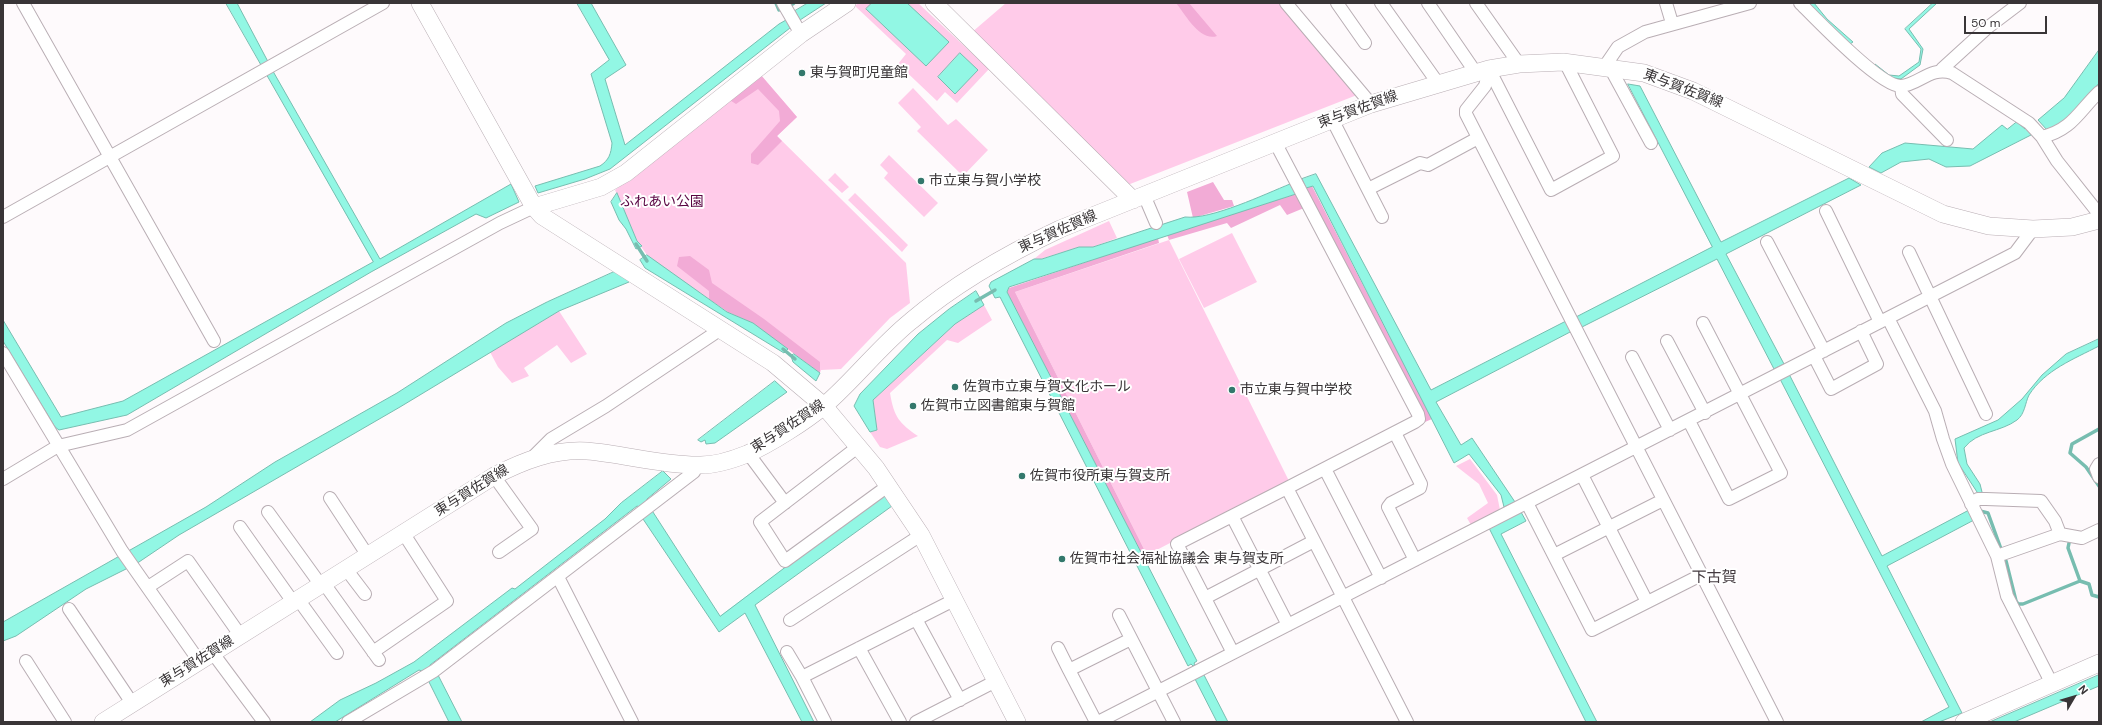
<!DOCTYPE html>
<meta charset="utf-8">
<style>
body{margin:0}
#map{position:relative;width:2102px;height:725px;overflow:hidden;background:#fefafc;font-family:"DM Sans",sans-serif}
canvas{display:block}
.frame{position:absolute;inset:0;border:4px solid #393537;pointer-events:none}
.north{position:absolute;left:2054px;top:677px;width:40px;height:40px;-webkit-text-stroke:3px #fff;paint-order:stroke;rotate:52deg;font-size:11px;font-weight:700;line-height:16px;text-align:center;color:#393537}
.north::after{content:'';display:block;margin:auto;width:14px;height:18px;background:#393537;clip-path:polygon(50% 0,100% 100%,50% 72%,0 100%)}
.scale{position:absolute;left:1964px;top:16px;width:83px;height:18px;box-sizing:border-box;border:2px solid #393537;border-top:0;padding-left:5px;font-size:12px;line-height:14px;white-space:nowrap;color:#393537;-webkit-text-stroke:3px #fff;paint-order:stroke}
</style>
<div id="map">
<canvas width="2102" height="725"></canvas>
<div class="frame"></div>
<div class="north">N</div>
<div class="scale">50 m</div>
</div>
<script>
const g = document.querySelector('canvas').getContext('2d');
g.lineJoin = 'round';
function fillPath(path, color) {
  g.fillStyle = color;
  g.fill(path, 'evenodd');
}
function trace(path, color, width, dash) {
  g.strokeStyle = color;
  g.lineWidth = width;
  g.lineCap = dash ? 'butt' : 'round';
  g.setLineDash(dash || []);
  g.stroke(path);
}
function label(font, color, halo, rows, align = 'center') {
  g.font = font + ' "DM Sans","Noto Sans JP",sans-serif';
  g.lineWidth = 4;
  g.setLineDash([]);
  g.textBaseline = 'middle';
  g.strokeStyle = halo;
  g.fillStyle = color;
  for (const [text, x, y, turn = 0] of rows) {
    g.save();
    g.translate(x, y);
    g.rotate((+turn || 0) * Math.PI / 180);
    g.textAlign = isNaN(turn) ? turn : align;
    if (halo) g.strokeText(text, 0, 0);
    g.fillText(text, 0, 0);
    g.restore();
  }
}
const green = new Path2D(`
 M 858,3 L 918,3 L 989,69 L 957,103 L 945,92 L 937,101 L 898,64 L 906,54 L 855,6 Z
 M 1006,3 L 1280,3 L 1357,95 L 1125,186 L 971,33 Z
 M 760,74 L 797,117 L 777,136 L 906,263 L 910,303 L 890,318 L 841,369 L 821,370 L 820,373 L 788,349 L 728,312 L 650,259 L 637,241 L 615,190 Z
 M 913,88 L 948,125 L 956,119 L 988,150 L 963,176 L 917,131 L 921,127 L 898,103 Z
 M 889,155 L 938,203 L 924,217 L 884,178 L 888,173 L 880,165 Z
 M 835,173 L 849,187 L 842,193 L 828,180 Z
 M 855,193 L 908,245 L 902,252 L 848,200 Z
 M 1109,221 L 1117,238 L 1093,247 L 1079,247 L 1041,259 L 1034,259 L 1045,250 Z
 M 1232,233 L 1257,282 L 1204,308 L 1179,259 Z
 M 1169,240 L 1289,481 L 1147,555 L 1015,292 Z
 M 984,305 L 992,320 L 958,343 L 947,340 L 890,393 C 894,417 899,423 918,436 L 887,449 L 880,447 L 870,432 L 877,430 L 873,400 L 955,324 Z
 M 559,311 L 587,354 L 571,363 L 557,345 L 524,368 L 529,376 L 512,383 L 498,367 L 490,352 Z
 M 1470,459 L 1497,495 L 1500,510 L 1471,525 L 1467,518 L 1488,503 L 1479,484 L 1456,466 Z`);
const forest = new Path2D(`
 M 1176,3 L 1189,3 L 1217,36 C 1200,42 1185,14 1176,3 Z
 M 760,74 L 797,117 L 777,136 L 782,141 L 758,165 L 751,163 L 751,154 L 780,121 L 779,111 L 758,89 L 736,104 L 728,99 Z
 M 1213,182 L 1224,200 L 1232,200 L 1234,206 L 1193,218 L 1187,192 Z
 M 1312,186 L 1432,419 L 1425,422 L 1306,188 Z
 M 1296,194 L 1304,208 L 1287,215 L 1280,205 L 1231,228 L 1227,223 L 1169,240 L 1167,235 Z
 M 1158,238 L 1159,243 L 1015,292 L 1147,555 L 1144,558 L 1007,292 L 1009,288 Z
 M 690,256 L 709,270 L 712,283 L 764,319 L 820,362 L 820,373 L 753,323 L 728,312 L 709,299 L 709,291 L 677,266 L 679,257 Z`);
const water = new Path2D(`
 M 226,3 L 237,3 L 274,73 L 380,259 L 511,184 L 519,202 L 486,218 L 476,214 L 371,272 L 127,415 L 59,430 L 55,427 L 3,341 L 3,320 L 61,417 L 123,401 L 373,262 Z
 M 577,3 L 591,3 L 626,65 L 605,79 L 625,145 L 779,24 L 786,20 L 790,28 L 610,169 L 585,179 L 538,193 L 535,186 L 600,166 C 609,160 611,154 612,143 L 591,74 L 609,60 Z
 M 808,3 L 826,3 L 800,20 L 795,11 Z
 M 872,3 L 907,3 L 949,42 L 926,66 L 866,9 Z
 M 1809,3 L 1814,3 L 1827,19 L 1853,42 L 1850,44 L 1823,20 Z
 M 1933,3 L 1937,3 L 1909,29 L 1923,49 L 1920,65 L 1901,79 L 1887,77 L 1874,67 L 1875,64 L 1889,75 L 1899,76 L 1919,62 L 1921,49 L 1905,29 Z
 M 2099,50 L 2099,83 L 2073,116 L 2053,129 L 2047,130 L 2038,120 L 2064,98 Z
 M 960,53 L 978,70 L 955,94 L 938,77 Z
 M 1628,84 L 1640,86 L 1721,242 L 1849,178 L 1861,185 L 1726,254 L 1784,364 L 1774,369 L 1717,259 L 1580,328 L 1574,318 L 1712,247 Z
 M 2017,122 L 2025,129 L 2027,127 L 2031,135 L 1970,166 L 1946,167 L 1929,159 L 1901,162 L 1881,173 L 1869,167 L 1882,153 L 1905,143 L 1973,149 L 2002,125 L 2007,129 Z
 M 1316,174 L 1431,390 L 1566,321 L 1572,331 L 1436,402 L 1461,445 L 1472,438 L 1515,502 L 1504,507 L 1501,495 L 1469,454 L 1454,463 L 1313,186 L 1306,188 L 1302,179 Z
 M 1290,184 L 1296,194 L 1009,287 L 1007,292 L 1197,661 L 1194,663 L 1195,665 L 1193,666 L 1191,664 L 1188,666 L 1000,297 L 995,298 L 989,286 L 991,282 L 1034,259 L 1042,259 L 1079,247 L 1093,247 L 1185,217 C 1211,220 1265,194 1290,184 Z
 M 617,193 L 637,241 L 642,246 L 636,249 L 626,229 L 619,220 L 611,202 Z
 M 647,255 L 727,312 L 753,323 L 788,349 L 784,353 L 645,268 L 640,260 Z
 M 616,271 L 630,279 L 629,282 L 559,311 L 400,407 L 179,535 L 136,564 L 86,589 L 16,636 L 3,641 L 3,622 L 206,507 L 275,462 L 397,393 L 506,323 L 547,302 Z
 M 976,291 L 984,305 L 955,324 L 873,400 L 877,430 L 870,432 L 854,406 L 860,394 L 918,334 L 949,309 Z
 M 2099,339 L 2099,346 C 2074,359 2045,370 2029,395 C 2025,403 2025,414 2017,420 C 2001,432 1977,431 1964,448 L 1967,464 L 1980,484 L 1982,492 L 1979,495 L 1958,463 L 1955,439 L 1998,420 L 2022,399 L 2042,375 L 2066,354 Z
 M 794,354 L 820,373 L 816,381 L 793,362 L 791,356 Z
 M 1789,374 L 1882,556 L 1969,510 L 1974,520 L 1887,566 L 1962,713 L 1939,722 L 1921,722 L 1949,707 L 1780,379 Z
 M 775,381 L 787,392 L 715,443 L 706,444 L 705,440 L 701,442 L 698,440 Z
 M 663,471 L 671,479 L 647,499 L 646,505 L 642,508 L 637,506 L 430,665 L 430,669 L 438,675 L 462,722 L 449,722 L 424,672 L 419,670 L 335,722 L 310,722 L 340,700 L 376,683 L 414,662 L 512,588 L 515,589 L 605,519 L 621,503 Z
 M 883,494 L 892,506 L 755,605 L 814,722 L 802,722 L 745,613 L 719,632 L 641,516 L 651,509 L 720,616 Z
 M 1521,512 L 1526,521 L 1501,534 L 1597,722 L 1586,722 L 1489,528 Z
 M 1204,675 L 1228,722 L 1217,722 L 1195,679 Z
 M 2099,675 L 2099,686 L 2014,722 L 1990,722 Z`);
const stream = new Path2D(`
 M 776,3 L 779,10
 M 791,5 L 794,3
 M 636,244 L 647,261
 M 976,301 L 995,290
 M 783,349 L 795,359
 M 2099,429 L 2072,444 L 2070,453 L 2086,467 L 2099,486
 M 1980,511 L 1988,513 L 2001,549
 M 2006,561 L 2016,601 L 2018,604 L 2023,604 L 2080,581 L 2068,548 L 2069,543
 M 2080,581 L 2089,584 L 2092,595 L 2099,597`);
const street = new Path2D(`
 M 23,3 L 214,341
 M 783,3 L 801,34
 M 1286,3 L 1371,104
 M 1337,3 L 1365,43
 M 1381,3 L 1435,79 L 1437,84
 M 1428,3 L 1476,73
 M 1476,3 L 1519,64
 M 1666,3 L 1672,23
 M 1800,3 C 1816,19 1881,87 1901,86 C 1919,85 1930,66 1952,73 L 2029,123 L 2042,137 L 2057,161 L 2099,214
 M 1605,66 L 1618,47 L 1645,32 L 1750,3
 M 1614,68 L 1614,75 L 1651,143
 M 1489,69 L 1485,86 L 1466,110 L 1466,114 L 1777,722
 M 1489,69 L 1551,190 L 1613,156 L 1565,62
 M 1942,69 L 1987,28 L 2020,3
 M 1901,86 L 1902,94 L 1947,140
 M 1332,119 L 1382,217
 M 2042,137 C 2072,130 2079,111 2099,92
 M 1275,142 L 1418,414 L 1419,419 L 1415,422 L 1287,488 L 1407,722
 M 1368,189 L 1420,163 L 1428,165 L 1478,138
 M 1144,195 L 1156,223
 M 1826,211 L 1880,322
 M 3,217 L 383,3
 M 1767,242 L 1824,351
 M 1909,252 L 1986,414
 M 1888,318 L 1935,411 L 1943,439 L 1952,464 L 1997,556 L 2007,596 L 2052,684
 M 1667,341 L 1705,413
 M 3,353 L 122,551 L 199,661
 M 1814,356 L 1831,389 L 1877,364 L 1861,331
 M 1632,357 L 1670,430
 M 1689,421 L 1729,499 L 1781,473 L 1703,323
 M 1395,433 L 1421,484 L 1420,488 L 1391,503 L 1388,507 L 1415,560
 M 859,446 L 760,522 L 785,561 L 881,491
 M 748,453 L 785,503
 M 532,458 L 551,439 L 606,406 L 721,329
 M 2099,464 L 2096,469 L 2099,477
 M 1325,469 L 1381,578
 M 1582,475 L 1647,602
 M 494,476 L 532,529 L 499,552
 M 3,479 L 58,446 L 127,430 L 500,223 L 534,207
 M 330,498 L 368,556
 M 1527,503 L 1592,630 L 1701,575
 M 1971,504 L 1978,499 L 1986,499 L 2041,501 L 2055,521 L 2060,534
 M 268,512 L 320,584
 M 1232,516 L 1288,625
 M 240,527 L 293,602
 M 1554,555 L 1663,500
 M 1997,556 L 2060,534 L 2082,538 L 2099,530
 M 346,569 L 365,594
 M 558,577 L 632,722
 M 323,582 L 379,660
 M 148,587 L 188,561 L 240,635
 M 1205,598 L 1314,541
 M 298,599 L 337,653
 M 69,609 L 132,703
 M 1119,615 L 1174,722
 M 916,619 L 960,700
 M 790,620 L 921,535
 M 859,648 L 900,722
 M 1058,648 L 1069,670
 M 212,652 L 264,722
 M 373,652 L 447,601 L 404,534
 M 787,652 L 802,677
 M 1233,653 L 1177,544 L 1287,488
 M 26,661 L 65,722
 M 348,722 L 434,671 L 694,472 L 697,465
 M 825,722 L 802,677 L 954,600
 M 916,722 L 996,681
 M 1096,722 L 1069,670 L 1131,639
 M 1098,722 L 2015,253 L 2033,229`);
const secondary = new Path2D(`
 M 420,3 L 534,207 L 542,216 L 773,363 L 824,406 L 876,468 L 921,535 L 1017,722
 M 934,3 L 1133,200
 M 534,207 L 601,187 L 626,173 L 801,34 L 847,3
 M 103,722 L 494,476 C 523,461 553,449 587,451 C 623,454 661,465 697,465 C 713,466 732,460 747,454 C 770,444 806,421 825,405 C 855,379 880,346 911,321 C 956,283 1007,254 1060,229 L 1371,104 L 1489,69 L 1519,64 L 1563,62 L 1644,73 L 1693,91 L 1943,214 L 1989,226 L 2033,229 L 2072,227 L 2099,220
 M 1964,722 L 2099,663`);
const markers = [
 [802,73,4,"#33786c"],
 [921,181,4,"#33786c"],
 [955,387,4,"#33786c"],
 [1232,390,4,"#33786c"],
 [913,406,4,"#33786c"],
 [1022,476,4,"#33786c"],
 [1062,559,4,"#33786c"]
];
const poiNames = [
 ["東与賀町児童館",810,73],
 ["市立東与賀小学校",929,181],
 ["佐賀市立東与賀文化ホール",963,387],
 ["市立東与賀中学校",1240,390],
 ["佐賀市立図書館東与賀館",921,406],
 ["佐賀市役所東与賀支所",1030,476],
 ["佐賀市社会福祉協議会 東与賀支所",1070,559]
];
const streetNames = [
 ["東与賀佐賀線",1683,89,21],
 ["東与賀佐賀線",1358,110,-20],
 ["東与賀佐賀線",1058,232,-24],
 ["東与賀佐賀線",788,427,-33],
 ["東与賀佐賀線",472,491,-32],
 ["東与賀佐賀線",197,662,-32]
];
const parkNames = [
 ["ふれあい公園",662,202]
];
const neighbourhoodNames = [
 ["下古賀",1714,578]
];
fillPath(green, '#ffcbe9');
fillPath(forest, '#f2abd6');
fillPath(water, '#92f7e4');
trace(water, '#77bdb0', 1);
trace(stream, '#77bdb0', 3.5);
trace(street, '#b9aeb4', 14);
trace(secondary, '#b9aeb4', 18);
trace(street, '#fff', 12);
trace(secondary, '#fff', 17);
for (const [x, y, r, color] of markers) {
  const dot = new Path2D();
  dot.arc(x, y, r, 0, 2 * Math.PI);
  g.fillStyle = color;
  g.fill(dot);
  trace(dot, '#fff', 1.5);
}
label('14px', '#393537', '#fff', poiNames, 'left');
label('14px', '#393537', '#fff', streetNames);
label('14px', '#590543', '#fff', parkNames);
label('15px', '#433a3f', '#fff', neighbourhoodNames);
</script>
